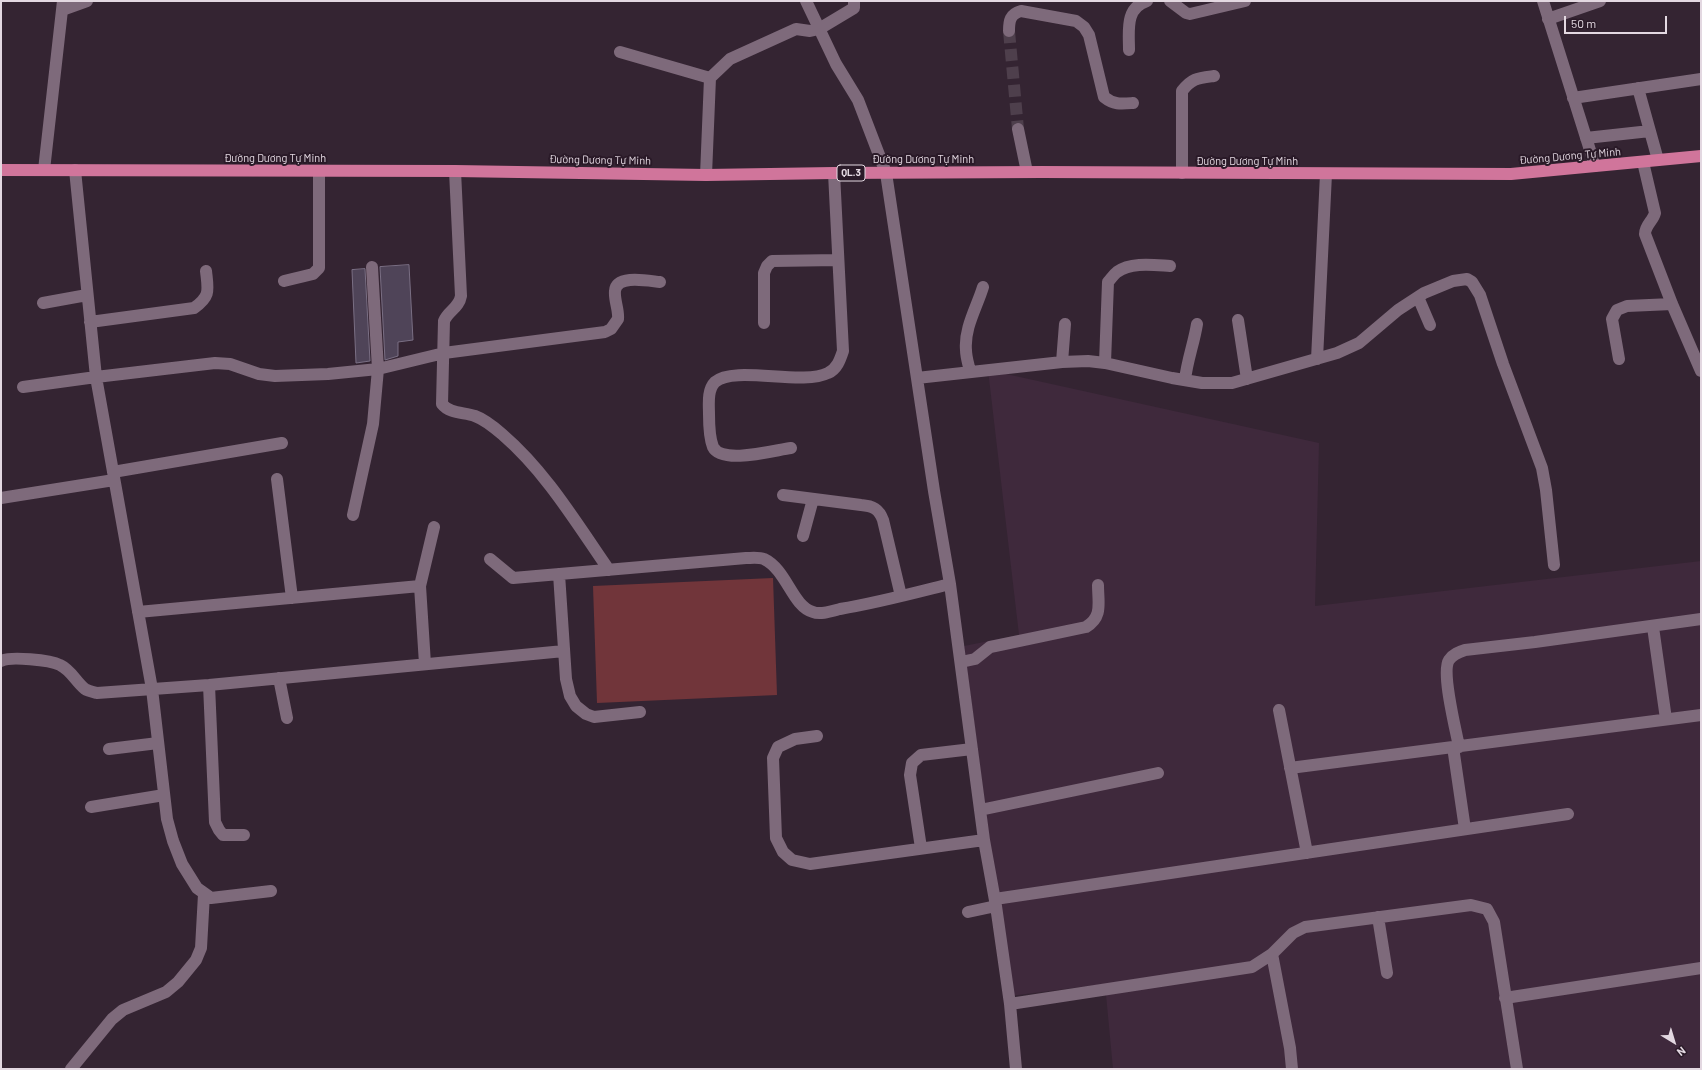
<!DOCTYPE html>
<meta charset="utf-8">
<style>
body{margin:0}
#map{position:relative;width:1702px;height:1070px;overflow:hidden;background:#342432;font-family:Barlow,sans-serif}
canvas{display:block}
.frame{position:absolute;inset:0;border:2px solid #e3d8e1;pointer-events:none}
.north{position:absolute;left:1654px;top:1022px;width:40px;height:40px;-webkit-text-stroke:3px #2a1a28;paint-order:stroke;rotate:142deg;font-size:11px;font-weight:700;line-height:16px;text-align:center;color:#e3d8e1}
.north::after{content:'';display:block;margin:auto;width:14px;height:18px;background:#e3d8e1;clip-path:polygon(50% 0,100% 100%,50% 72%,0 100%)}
.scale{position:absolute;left:1564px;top:16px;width:103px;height:18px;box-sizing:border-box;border:2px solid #e3d8e1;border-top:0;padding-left:5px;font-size:12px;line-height:14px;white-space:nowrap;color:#e3d8e1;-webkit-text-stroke:3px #2a1a28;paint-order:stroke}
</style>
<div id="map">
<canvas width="1702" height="1070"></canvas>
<div class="frame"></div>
<div class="north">N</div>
<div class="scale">50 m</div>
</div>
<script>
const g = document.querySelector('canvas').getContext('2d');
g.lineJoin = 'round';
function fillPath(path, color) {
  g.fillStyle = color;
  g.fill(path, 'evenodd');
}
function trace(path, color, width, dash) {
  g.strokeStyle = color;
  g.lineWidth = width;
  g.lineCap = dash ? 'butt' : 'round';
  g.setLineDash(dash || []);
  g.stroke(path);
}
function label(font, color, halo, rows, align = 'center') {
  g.font = font + ' Barlow,sans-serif';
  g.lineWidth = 4;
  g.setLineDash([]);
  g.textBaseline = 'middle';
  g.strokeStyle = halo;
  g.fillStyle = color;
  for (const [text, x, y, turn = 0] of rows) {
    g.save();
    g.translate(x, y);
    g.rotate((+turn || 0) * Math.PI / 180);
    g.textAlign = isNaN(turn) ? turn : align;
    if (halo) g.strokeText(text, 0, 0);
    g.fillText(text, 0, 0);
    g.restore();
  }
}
const built = new Path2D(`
 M 988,370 L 1319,443 L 1315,606 L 1701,561 L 1701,1069 L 1113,1069 L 1105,984 L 1010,996 L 964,646 L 1019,635 Z`);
const green = new Path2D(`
 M 773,578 L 777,695 L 597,703 L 593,586 Z`);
const building = new Path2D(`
 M 409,265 L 413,340 L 398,342 L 398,356 L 385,360 L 380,267 Z
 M 365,269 L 370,361 L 356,363 L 352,270 Z`);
const minorTunnel = new Path2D(`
 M 1009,31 L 1018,129`);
const minor = new Path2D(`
 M 806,1 L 836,64 L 858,100 L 886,173 L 934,491 L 950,584 L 984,840 L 996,906 L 1010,1004 L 1016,1069
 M 1170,1 L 1186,13 L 1190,14 L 1245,1
 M 1543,1 L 1595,166
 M 62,10 L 87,1
 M 1548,19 L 1600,1
 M 1009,31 C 1009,21 1010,14 1021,11 L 1076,21 L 1084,27 L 1089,35 L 1104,97 C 1114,105 1121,104 1133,103
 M 1129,50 C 1129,30 1125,8 1147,1
 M 620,52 L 710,78
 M 1638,88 L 1658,160
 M 1573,98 L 1701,79
 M 1018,129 L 1027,172
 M 1586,138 L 1650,131
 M 1643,162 L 1655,213 C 1653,221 1645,225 1645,234 L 1672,304 L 1701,371
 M 44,170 L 63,1
 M 75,170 L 96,377 L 152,689 L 167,819 L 173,841 L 182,864 L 197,888 L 211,898 L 271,891
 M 455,171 L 461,296 C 459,308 448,311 444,321 L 442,404 C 450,414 464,412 475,416 C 486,420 495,428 503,435 C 546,472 577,524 609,570
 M 1182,173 L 1182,91 C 1192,78 1198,78 1214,76
 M 706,175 L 710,78 L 730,59 L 796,29 L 810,31 L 819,29 L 854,8 L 854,1
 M 284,281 L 313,274 L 319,268 L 319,171
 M 1418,297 L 1430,325
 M 43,303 L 87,295
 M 1238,320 L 1247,379
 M 90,322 L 194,308 C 211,296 208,290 206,271
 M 764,323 L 764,273 L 767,266 L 772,261 L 838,260
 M 1317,359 L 1326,174
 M 1619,359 L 1612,319 L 1617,310 L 1627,306 L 1672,304
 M 1062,362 L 1065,324
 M 1105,363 L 1108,282 C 1111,279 1113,275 1117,272 C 1131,262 1153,265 1170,266
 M 970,372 C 969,365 966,358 966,350 C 964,328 977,307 983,287
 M 917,378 L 1062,362 L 1088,361 L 1105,363 L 1172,378 L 1202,383 L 1232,383 L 1337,353 L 1359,343 L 1398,310 L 1424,293 L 1453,281 L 1467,279 L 1472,282 L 1480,295 L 1503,364 L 1542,468 L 1546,490 L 1554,565
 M 1185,380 C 1187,361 1194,343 1197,324
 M 23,387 L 96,377 L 215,363 L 230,364 L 259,374 L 275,376 L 328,374 L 378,369 L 444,353 L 605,332 L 611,329 L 618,319 C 619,310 614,300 615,291 C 616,274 649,281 660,282
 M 791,448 C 775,450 722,465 713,447 C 709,437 709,425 709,414 C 709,405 707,390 715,382 C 734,365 802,386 828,373 C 837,369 840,360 843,351 L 834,173
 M 113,472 L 282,443
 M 277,479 L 292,598
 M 783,495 L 861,505 C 873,506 879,509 883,520 L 901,596
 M 1,498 L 114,480
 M 353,515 L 373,424 L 378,369 L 372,267
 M 803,536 L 813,499
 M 490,559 L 513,578 L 746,558 C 751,558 759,557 764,559 C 787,570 792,606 813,612 C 820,615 832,611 840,609 C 877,603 914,593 950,584
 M 559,574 L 566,679 L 570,696 L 576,706 L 586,714 L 594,717 L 640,712
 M 138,612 L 420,586
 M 1653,627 L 1666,719
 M 1,661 C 10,656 50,660 60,665 C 71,670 76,682 85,689 C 88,691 93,692 97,693 L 209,685 L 564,651
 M 961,662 L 975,659 L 990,647 L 995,646 L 1086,627 C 1103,617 1098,603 1098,585
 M 425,664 L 420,586 L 434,527
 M 279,678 L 287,718
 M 209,685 L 215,822 L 219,830 L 223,835 L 244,835
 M 1279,710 L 1307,853
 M 817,736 L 795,739 L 778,747 L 773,758 L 776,838 L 783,852 L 792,860 L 810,864 L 984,840
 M 1453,747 L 1465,829
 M 1459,747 C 1456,730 1441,672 1449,660 C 1453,654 1459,652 1465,650 L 1535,642 L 1701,619
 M 109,749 L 158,743
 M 1290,768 L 1701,715
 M 91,807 L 164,795
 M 980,810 L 1158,773
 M 921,848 L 910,775 L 912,763 L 921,755 L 972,749
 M 995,899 L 1568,814
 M 968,912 L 996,906
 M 1378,917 L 1387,973
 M 1272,954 L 1290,1048 L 1292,1069
 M 1505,998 L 1701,968
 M 1010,1004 L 1252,967 L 1272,954 L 1293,933 L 1305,927 L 1471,905 L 1487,909 L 1494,922 L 1517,1069
 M 71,1069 L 112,1019 L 123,1010 L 166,992 L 178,982 L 196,960 L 201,948 L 204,894`);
const highway = new Path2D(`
 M 1,170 L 455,171 L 706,175 L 834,173 L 1042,172 L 1511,174 L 1701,156`);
const shields = [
 [851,173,28]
];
const shieldNames = [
 ["QL.3",851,173]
];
const streetNames = [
 ["Đường Dương Tự Minh",1570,156,-5],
 ["Đường Dương Tự Minh",275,158],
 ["Đường Dương Tự Minh",923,159],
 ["Đường Dương Tự Minh",600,160,1],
 ["Đường Dương Tự Minh",1247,161]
];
fillPath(built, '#3f293c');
fillPath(green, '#71353a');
fillPath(building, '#4f4458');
trace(building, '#7a6f84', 1);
trace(minorTunnel, '#4e3f4c', 12, [12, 6]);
trace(minor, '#7e6a7b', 12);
trace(highway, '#d0759b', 12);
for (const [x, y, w] of shields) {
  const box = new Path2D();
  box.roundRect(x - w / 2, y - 8, w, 16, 3);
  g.fillStyle = '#2a1a28';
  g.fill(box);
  trace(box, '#e3d8e1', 1);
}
label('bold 10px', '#e3d8e1', null, shieldNames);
label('11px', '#e3d8e1', '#2a1a28', streetNames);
</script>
